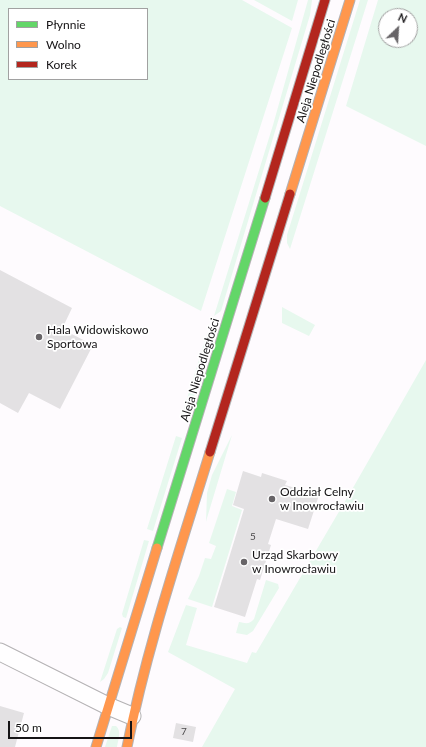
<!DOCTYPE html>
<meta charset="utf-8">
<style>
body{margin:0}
#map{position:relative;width:426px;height:747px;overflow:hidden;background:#fefbfe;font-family:Lato,sans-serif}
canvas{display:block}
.legend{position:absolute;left:8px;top:8px;width:140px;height:72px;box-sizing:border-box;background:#fff;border:1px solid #a1a1a1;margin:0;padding:5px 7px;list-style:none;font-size:12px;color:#151315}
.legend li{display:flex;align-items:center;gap:8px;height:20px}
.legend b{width:20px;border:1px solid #a1a1a1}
.north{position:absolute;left:378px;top:8px;width:40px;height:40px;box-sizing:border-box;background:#fff;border:1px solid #a1a1a1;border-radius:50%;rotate:25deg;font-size:11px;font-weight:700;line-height:16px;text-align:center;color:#151315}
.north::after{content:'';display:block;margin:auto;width:14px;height:18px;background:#676467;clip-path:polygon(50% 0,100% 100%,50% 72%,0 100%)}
.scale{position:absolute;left:8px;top:721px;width:124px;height:18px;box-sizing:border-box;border:2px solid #151315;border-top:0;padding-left:5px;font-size:12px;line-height:14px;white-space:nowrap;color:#151315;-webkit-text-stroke:3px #fff;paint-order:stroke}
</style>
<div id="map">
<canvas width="426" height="747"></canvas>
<ul class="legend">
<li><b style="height:5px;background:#63d668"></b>Płynnie</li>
<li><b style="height:5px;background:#ff974d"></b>Wolno</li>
<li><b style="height:5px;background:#b3261e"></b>Korek</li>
</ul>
<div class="north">N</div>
<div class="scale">50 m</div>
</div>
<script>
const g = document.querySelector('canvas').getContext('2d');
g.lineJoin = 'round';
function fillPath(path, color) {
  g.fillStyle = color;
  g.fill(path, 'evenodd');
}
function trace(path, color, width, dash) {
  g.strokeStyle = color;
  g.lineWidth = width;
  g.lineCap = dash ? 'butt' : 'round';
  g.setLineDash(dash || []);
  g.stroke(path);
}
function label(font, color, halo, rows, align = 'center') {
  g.font = font + ' Lato,sans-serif';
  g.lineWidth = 3.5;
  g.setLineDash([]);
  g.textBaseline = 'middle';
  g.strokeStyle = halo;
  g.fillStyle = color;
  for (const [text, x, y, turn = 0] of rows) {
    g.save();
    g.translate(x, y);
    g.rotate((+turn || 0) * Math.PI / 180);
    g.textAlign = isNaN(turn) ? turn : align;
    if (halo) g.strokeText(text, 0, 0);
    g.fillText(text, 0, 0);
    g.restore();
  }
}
const green = new Path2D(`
 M 0,0 L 242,0 L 292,28 L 201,311 L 0,206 ZM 9,9 L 147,9 L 147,79 L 9,79 Z
 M 254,0 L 298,0 L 292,21 Z
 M 308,0 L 312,0 L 310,15 L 221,311 L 214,316 L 273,125 Z
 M 360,0 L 368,0 L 290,249 L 287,243 L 287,235 Z
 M 378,0 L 426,0 L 426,146 L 346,106 ZM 386,16 L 410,16 L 410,40 L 386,40 Z
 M 282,307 L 315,325 L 309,336 L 282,323 Z
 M 213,332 L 187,421 L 181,418 L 207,334 Z
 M 426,360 L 426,747 L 202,747 L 235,689 L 168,652 L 186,605 L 197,608 L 186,645 L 247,663 L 252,652 L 256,653 L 354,486 Z
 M 232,435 L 207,518 L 206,522 L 207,493 L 212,475 Z
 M 176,436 L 182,438 L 153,531 L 147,529 Z
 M 227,489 L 236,492 L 232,506 L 242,510 L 212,607 L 188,599 L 199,576 L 205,558 L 211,559 L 216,546 L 209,543 Z
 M 144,540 L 149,541 L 126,618 L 123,617 L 122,614 Z
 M 266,580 L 278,584 L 279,588 L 253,631 L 247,635 L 236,633 L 239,622 C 245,623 249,625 254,619 Z
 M 120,627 L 122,628 L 108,673 L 104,679 L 100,682 L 117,629 Z
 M 112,726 L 116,726 C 122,731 118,740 117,747 L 105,747 Z`);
const building = new Path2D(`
 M 0,270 L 72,308 L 62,329 L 93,345 L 60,409 L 29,393 L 18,413 L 0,403 Z
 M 243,471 L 261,477 L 262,473 L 287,481 L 285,485 L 319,495 L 308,529 L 276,519 L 268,544 L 271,545 L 260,580 L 257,579 L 245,617 L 214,607 L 244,509 L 233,505 Z
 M 0,706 L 24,713 L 15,747 L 0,747 Z
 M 176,723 L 196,727 L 193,742 L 173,738 Z`);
const street = new Path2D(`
 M 0,652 L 108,706 L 132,716`);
const fast = new Path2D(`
 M 157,548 L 265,198`);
const slow = new Path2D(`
 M 290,194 L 350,0
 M 96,747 L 157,548
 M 127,747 C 147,646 180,550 210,452`);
const jam = new Path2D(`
 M 265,198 L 325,0
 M 210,452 L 290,194`);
const markers = [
 [39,337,4,"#676467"],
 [272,499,4,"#676467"],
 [244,562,4,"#676467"]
];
const numberNames = [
 ["5",253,537],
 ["7",184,732]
];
const streetNames = [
 ["Aleja Niepodległości",316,71,-73],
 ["Aleja Niepodległości",200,370,-73]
];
const poiNames = [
 ["Hala Widowiskowo",47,330],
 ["Sportowa",47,344],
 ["Oddział Celny",280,492],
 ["w Inowrocławiu",280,506],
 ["Urząd Skarbowy",252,555],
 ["w Inowrocławiu",252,569]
];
fillPath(green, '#e7f8ee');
fillPath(building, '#e3e1e3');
trace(street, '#b4b2b4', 19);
trace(fast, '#b4b2b4', 11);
trace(slow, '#b4b2b4', 11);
trace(jam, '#b4b2b4', 11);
trace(street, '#fffeff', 17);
trace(fast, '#63d668', 9);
trace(slow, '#ff974d', 9);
trace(jam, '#b3261e', 9);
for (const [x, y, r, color] of markers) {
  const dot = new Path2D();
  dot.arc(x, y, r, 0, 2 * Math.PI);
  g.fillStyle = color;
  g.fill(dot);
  trace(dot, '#fff', 1.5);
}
label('10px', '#4b494b', null, numberNames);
label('12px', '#151315', '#fff', streetNames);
label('12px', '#151315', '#fff', poiNames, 'left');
</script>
